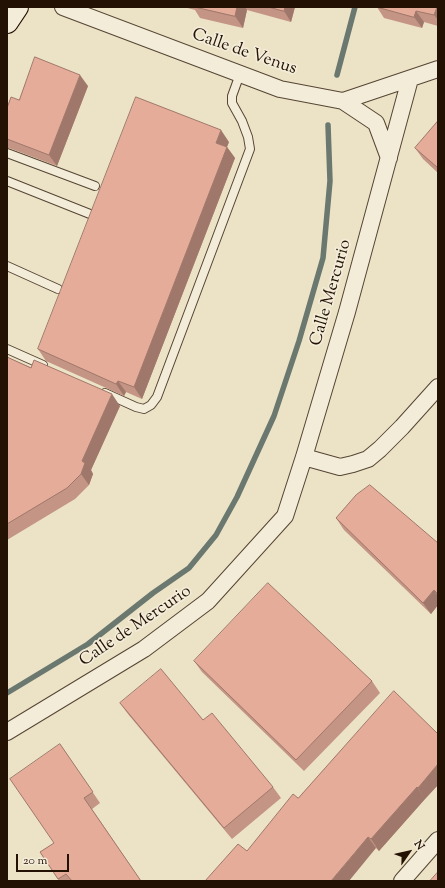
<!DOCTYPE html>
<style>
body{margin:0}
#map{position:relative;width:445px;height:888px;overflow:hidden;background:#ece2c5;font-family:"Sorts Mill Goudy",serif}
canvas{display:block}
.frame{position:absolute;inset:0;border:8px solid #231104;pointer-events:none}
.north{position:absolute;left:389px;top:832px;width:40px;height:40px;-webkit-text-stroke:3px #f3ecd9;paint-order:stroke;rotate:56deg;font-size:11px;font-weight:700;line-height:16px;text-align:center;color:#231104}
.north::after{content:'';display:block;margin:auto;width:14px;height:18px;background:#231104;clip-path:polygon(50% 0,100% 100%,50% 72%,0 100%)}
.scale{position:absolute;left:16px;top:854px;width:53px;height:18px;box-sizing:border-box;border:2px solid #231104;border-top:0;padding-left:5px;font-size:12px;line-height:14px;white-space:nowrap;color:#231104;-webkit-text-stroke:3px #f3ecd9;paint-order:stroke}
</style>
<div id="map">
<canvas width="445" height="888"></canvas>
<div class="frame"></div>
<div class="north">N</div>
<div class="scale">20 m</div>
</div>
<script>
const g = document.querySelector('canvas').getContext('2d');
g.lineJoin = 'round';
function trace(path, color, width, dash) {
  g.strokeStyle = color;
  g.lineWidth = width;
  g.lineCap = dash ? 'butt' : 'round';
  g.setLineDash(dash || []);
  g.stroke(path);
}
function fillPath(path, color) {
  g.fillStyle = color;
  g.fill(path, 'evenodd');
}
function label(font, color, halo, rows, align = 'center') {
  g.font = font + ' "Sorts Mill Goudy",serif';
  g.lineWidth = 3.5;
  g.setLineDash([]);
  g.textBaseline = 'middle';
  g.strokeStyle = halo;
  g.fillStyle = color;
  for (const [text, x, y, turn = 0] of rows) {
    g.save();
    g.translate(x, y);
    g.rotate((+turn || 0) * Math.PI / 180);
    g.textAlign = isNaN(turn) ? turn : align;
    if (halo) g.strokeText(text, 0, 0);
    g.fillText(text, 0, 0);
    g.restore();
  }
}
const stream = new Path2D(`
 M 337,75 L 355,7
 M 7,693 L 88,644 L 153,593 L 189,568 L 216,535 L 237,497 L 274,416 L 299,341 L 323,258 L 330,181 L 328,125`);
const lane = new Path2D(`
 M 7,153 L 95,186
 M 7,181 L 95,216
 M 7,266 L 58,289
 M 7,349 L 43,365
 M 105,393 L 136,407 L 144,409 L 151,405 L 157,397 L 250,149 L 248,137 L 242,121 L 232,103 L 232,96 L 240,74`);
const street = new Path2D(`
 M 63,7 L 280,89 L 343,101 L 438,69
 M 343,101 L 376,123 L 389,158
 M 304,457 L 340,467 L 353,464 L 368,459 L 380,449 L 402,427 L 438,387
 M 7,732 L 144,649 L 208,601 L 285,516 L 304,457 L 347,312 L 410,79
 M 402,881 L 438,840`);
const secondary = new Path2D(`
 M 7,22 L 17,7`);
const wall = new Path2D(`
 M 184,7 L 295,7 L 291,22 L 247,10 L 243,28 L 200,18 L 195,10 Z
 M 377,7 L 438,7 L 438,26 L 424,22 L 422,28 L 384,18 Z
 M 88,86 L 57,166 L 9,148 L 7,148 L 7,108 L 19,100 Z
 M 438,121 L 438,173 L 423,159 L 415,148 Z
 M 229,142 L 227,147 L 235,158 L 142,399 L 126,392 L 124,396 L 46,361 L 38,349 Z
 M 7,357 L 120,406 L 91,470 L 93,474 L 89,485 L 75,499 L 7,540 Z
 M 336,518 L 438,543 L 438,605 L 431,614 L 344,530 Z
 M 194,661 L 372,681 L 380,693 L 304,771 L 202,672 Z
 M 120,703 L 273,787 L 281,798 L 232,839 L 128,714 Z
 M 438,734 L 438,785 L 425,799 L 379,851 L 376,848 L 247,851 L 298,798 Z
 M 60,744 L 100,803 L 92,809 L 141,881 L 59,881 L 40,852 L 54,843 Z`);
const shadedWall = new Path2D(`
 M 237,7 L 245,7 L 247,10 L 243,28 L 235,16 Z
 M 285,7 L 295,7 L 291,22 L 284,11 Z
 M 437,7 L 438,7 L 438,20 L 434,15 Z
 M 416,11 L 424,22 L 422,28 L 414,17 Z
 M 80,75 L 88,86 L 57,166 L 49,155 Z
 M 221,130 L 229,142 L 224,154 L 216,143 Z
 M 227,147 L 235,158 L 142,399 L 134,387 Z
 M 118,381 L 126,392 L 124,396 L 116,384 Z
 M 112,394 L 120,406 L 91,470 L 93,474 L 89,485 L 81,474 L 82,461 Z
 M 434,590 L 438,596 L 438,605 L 431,614 L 423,603 Z
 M 438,764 L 438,785 L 425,799 L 418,788 Z
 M 417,787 L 425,799 L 379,851 L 371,839 Z
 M 368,837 L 376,848 L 349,881 L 331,881 Z`);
const building = new Path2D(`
 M 195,7 L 237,7 L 235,16 Z
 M 269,7 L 285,7 L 284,11 Z
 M 377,7 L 437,7 L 434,15 L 416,11 L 414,17 Z
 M 35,57 L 80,75 L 49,155 L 7,139 L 7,108 L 11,97 L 19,100 Z
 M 136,97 L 221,130 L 216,143 L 227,147 L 134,387 L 118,381 L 116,384 L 38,349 Z
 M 438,121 L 438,168 L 415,148 Z
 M 7,357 L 31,368 L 34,360 L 112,394 L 82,461 L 85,463 L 81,474 L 67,488 L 7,524 Z
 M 370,485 L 438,543 L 438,594 L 434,590 L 423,603 L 336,518 L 356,495 Z
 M 268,583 L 372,681 L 296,760 L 194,661 Z
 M 161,669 L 203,720 L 212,713 L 273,787 L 224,828 L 120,703 Z
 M 394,691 L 438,734 L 438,764 L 418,788 L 417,787 L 371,839 L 368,837 L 331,881 L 205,881 L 238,844 L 247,851 L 293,794 L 298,798 Z
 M 60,744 L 93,792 L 84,798 L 141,881 L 72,881 L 66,874 L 58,879 L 40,852 L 54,843 L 10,779 Z
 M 438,872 L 438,881 L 430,881 Z`);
const streetNames = [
 ["Calle de Venus",244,53,19],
 ["Calle Mercurio",332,293,-74],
 ["Calle de Mercurio",136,627,-34]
];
trace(stream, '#6a786f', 5.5);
trace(lane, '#554534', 10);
trace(street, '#554534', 18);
trace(secondary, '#231104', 24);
trace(lane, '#f3ecd9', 8);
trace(street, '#f3ecd9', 16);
trace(secondary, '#f3ecd9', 22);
fillPath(wall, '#c49484');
fillPath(shadedWall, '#a0786b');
fillPath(building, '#e4ac99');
trace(building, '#a0786b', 1);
label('17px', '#231104', '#f3ecd9', streetNames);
</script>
